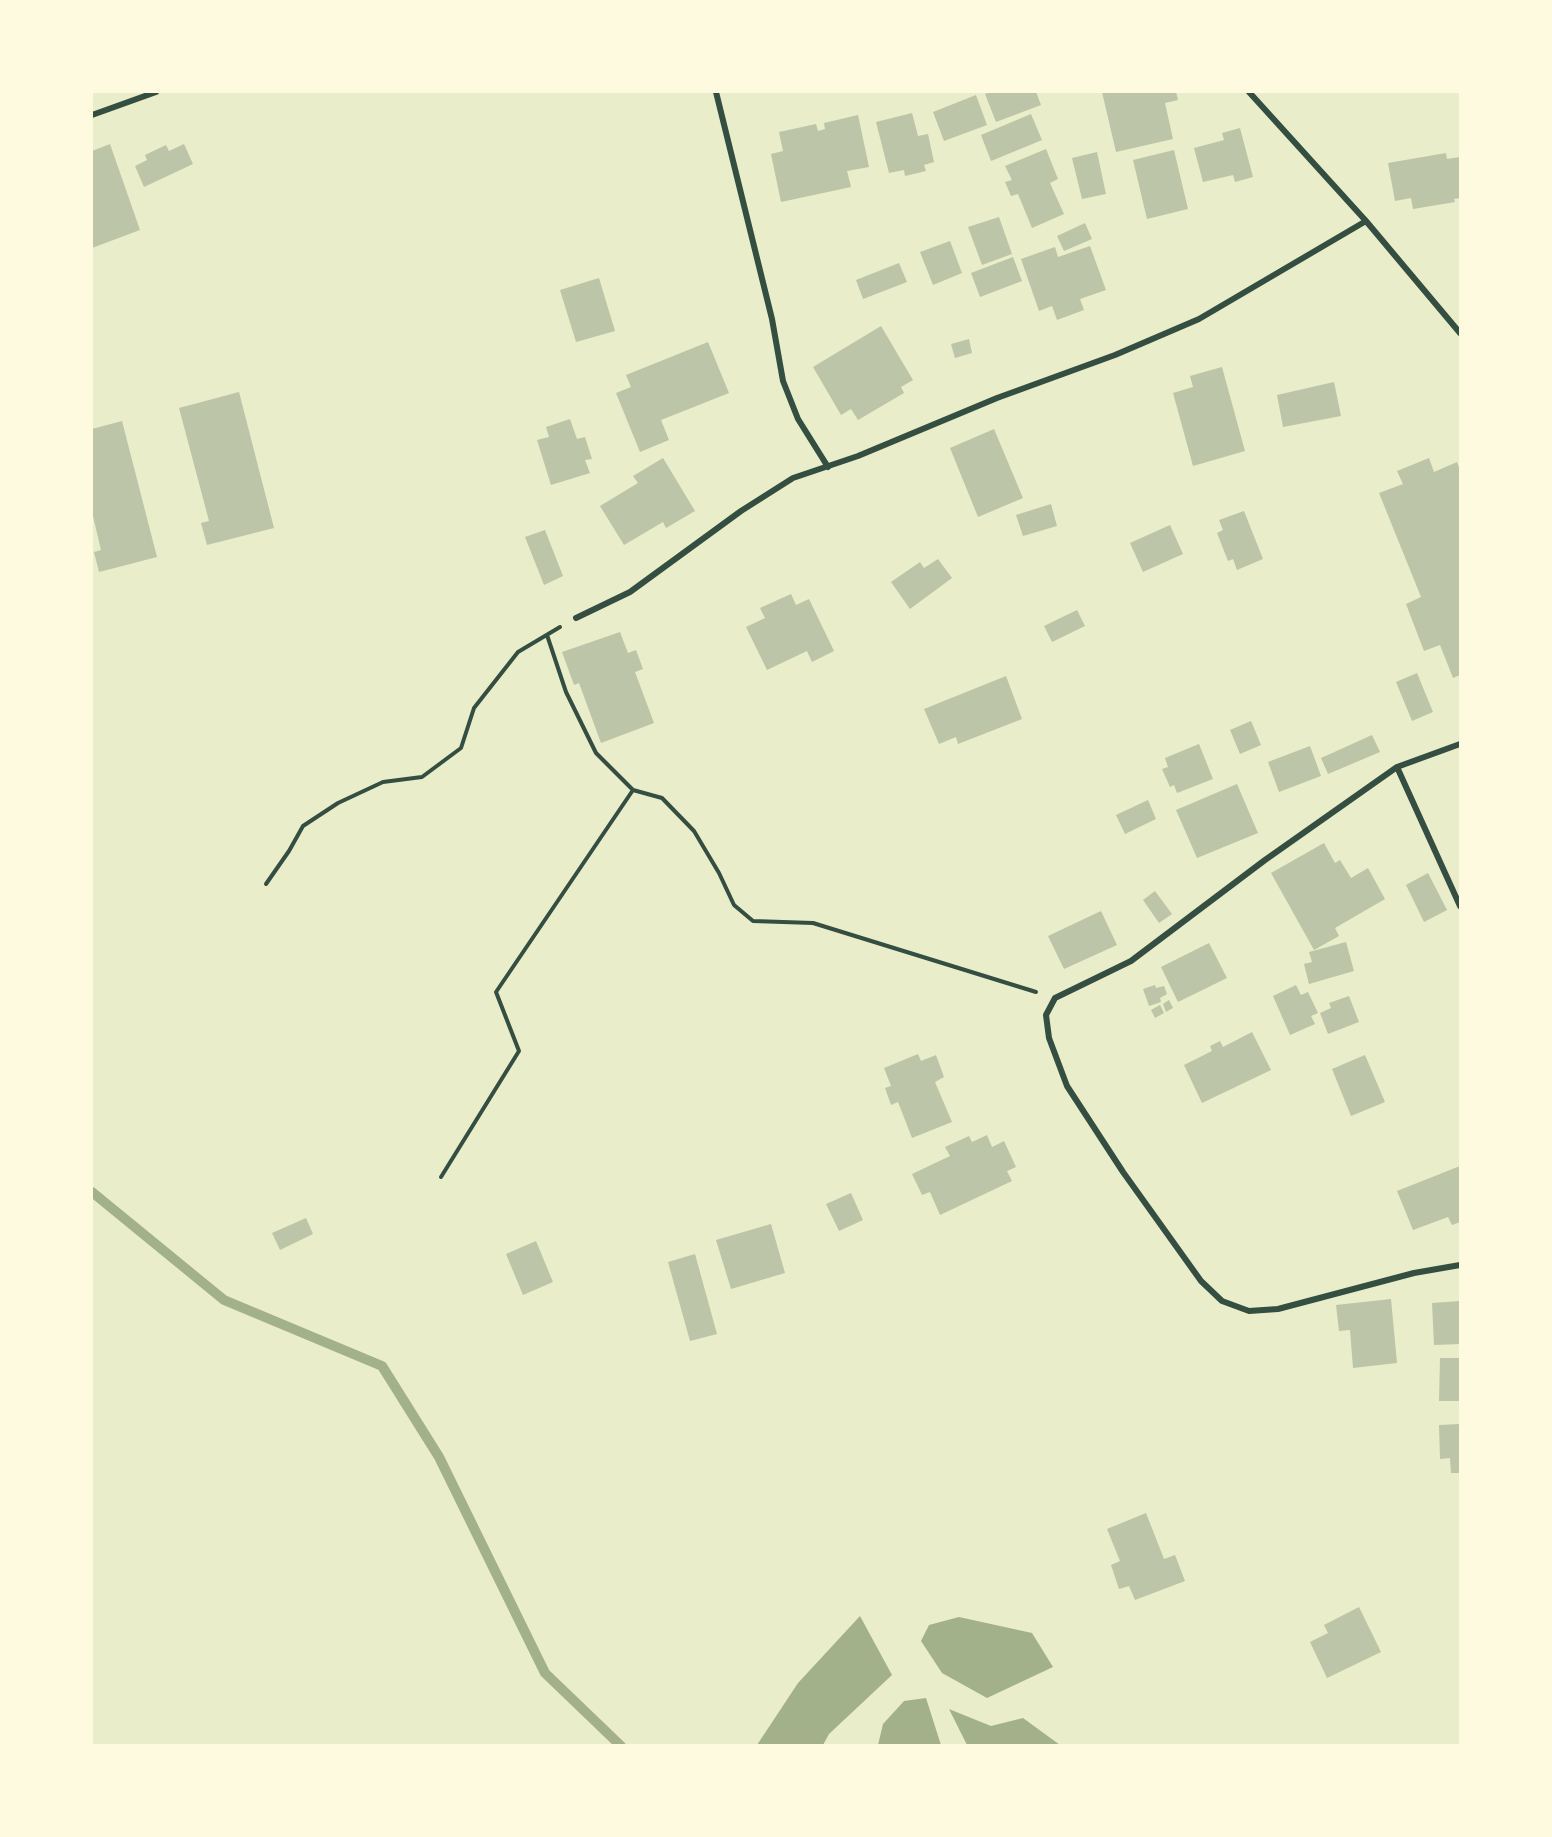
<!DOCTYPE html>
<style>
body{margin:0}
#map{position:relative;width:1552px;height:1837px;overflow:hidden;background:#e9edc9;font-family:Jost,sans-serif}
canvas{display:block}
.frame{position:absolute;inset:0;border:93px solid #fefae0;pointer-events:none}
</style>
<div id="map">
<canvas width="1552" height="1837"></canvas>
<div class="frame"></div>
</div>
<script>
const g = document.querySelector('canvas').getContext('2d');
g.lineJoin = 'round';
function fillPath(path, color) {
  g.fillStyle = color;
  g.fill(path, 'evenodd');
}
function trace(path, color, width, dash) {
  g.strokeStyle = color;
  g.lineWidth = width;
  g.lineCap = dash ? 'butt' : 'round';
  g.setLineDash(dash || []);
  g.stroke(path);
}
const water = new Path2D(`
 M 860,1616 L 892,1675 L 829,1734 L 823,1745 L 757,1745 L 798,1683 Z
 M 959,1617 L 1032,1633 L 1053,1667 L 987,1698 L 942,1673 L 921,1641 L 929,1625 Z
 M 926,1698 L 941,1745 L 878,1745 L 883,1724 L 904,1701 Z
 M 949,1709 L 991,1726 L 1023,1718 L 1060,1745 L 967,1745 Z`);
const stream = new Path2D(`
 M 92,1192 L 224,1300 L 382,1366 L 439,1457 L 545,1673 L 621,1746`);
const building = new Path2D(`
 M 991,92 L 1036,92 L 1041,105 L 996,122 L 985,94 Z
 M 1102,92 L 1176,92 L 1178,100 L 1165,103 L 1173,139 L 1116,152 Z
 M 976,95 L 987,125 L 944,141 L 933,112 Z
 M 912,113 L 918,136 L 928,134 L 934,162 L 924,165 L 926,171 L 905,176 L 904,170 L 889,173 L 876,122 Z
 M 1031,114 L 1042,140 L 991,161 L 981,135 Z
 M 858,115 L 869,167 L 847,171 L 851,187 L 781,202 L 771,154 L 783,151 L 779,132 L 816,124 L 818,131 L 825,129 L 824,123 Z
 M 1240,128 L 1253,177 L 1235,182 L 1233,175 L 1203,182 L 1194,148 L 1224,140 L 1222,133 Z
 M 110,144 L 140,230 L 92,248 L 92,151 Z
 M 184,144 L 193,164 L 144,187 L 135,166 L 147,160 L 145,155 L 166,145 L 169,151 Z
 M 1046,149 L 1058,179 L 1050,183 L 1064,214 L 1032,228 L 1018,194 L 1011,196 L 1005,182 L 1012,180 L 1005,166 Z
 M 1174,150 L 1188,209 L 1147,219 L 1133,160 Z
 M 1097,152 L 1106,194 L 1082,199 L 1072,158 Z
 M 1446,153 L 1447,159 L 1460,157 L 1460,198 L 1454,199 L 1455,202 L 1413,209 L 1411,198 L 1395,201 L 1388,163 Z
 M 999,217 L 1012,254 L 982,265 L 968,227 Z
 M 1085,223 L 1092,239 L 1064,251 L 1057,236 Z
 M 950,241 L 962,273 L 933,285 L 920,252 Z
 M 1090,246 L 1106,290 L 1080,299 L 1084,310 L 1057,320 L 1052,306 L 1039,311 L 1021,259 L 1055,247 L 1058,257 Z
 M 1013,257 L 1022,281 L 980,297 L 971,273 Z
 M 899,263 L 907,282 L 863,299 L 856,280 Z
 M 599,278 L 615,331 L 576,342 L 560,290 Z
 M 881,326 L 913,380 L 901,387 L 904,393 L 858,420 L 851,409 L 841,415 L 813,367 Z
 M 969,339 L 972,353 L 955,358 L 951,344 Z
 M 708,342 L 729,393 L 661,420 L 669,440 L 640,452 L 616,393 L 631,387 L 626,375 Z
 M 1222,367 L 1245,451 L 1193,466 L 1173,393 L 1193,387 L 1190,376 Z
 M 1334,382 L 1341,416 L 1283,427 L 1277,395 Z
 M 239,392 L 274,528 L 207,545 L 201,523 L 209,521 L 179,408 Z
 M 570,419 L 577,439 L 585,437 L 592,459 L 585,460 L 590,473 L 551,485 L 537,440 L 549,437 L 546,427 Z
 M 122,421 L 157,557 L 99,572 L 94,552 L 101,550 L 92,512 L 92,429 Z
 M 994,429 L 1023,498 L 978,517 L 950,448 Z
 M 663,458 L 695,511 L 666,528 L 663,522 L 624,545 L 600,506 L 638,483 L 633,476 Z
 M 1429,458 L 1434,472 L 1457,462 L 1460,470 L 1460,675 L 1453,678 L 1440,645 L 1424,651 L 1406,604 L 1421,597 L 1379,493 L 1403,484 L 1397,471 Z
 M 1051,504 L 1057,526 L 1023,536 L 1016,515 Z
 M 1244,511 L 1263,559 L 1237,570 L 1233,559 L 1228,561 L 1217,533 L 1223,530 L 1219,520 Z
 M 1170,525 L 1183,554 L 1143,572 L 1130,543 Z
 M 545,530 L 563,576 L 544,585 L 525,537 Z
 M 938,559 L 952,578 L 910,609 L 891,582 L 920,562 L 924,568 Z
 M 791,594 L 796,605 L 809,599 L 834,651 L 812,662 L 807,651 L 767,670 L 746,627 L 765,618 L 760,608 Z
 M 1077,610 L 1085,626 L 1052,642 L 1044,626 Z
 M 620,632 L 628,653 L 636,650 L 643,669 L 635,672 L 654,723 L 601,743 L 579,683 L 574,685 L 562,652 Z
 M 1417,673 L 1433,712 L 1412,721 L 1396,682 Z
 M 1006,676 L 1022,719 L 958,744 L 956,737 L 939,744 L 924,709 Z
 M 1251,721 L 1261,745 L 1240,754 L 1230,730 Z
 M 1372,735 L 1380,752 L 1328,774 L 1321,758 Z
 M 1199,744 L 1213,779 L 1177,793 L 1174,785 L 1170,787 L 1162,769 L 1168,767 L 1165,758 Z
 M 1310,746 L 1321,776 L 1279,792 L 1268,762 Z
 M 1237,784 L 1258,833 L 1197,858 L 1176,810 Z
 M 1148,800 L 1156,819 L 1125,834 L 1116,815 Z
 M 1324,843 L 1335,863 L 1340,860 L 1351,878 L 1368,868 L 1385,899 L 1335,928 L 1339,936 L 1314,950 L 1271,873 Z
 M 1428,873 L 1447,910 L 1424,922 L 1406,885 Z
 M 1155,891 L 1172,914 L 1159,923 L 1143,900 Z
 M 1101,911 L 1117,945 L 1064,969 L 1048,936 Z
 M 1346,942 L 1354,971 L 1309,984 L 1304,964 L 1312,962 L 1309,952 Z
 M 1209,943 L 1227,978 L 1178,1002 L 1161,967 Z
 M 1155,985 L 1156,988 L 1164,986 L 1167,994 L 1160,998 L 1161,1002 L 1149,1006 L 1143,989 Z
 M 1296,985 L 1301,995 L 1308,992 L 1318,1013 L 1311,1016 L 1315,1024 L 1290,1035 L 1273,996 Z
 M 1349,996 L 1359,1022 L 1328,1034 L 1320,1013 L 1331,1008 L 1329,1003 Z
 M 1169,1000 L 1173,1008 L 1166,1012 L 1163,1004 Z
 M 1160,1005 L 1164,1013 L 1155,1018 L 1151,1010 Z
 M 1252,1032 L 1271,1070 L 1202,1103 L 1184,1065 L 1212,1051 L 1210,1046 L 1220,1041 L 1223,1047 Z
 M 918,1054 L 921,1061 L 936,1055 L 944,1077 L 935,1082 L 952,1122 L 912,1138 L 898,1102 L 891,1105 L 885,1088 L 891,1086 L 884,1068 Z
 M 1365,1055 L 1385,1102 L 1351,1116 L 1332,1069 Z
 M 987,1135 L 992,1147 L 1004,1141 L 1016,1167 L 1007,1171 L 1012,1181 L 940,1215 L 930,1192 L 922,1195 L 912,1174 L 950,1156 L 945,1147 L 969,1136 L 972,1142 Z
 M 1460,1166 L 1460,1222 L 1452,1225 L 1448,1217 L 1413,1230 L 1397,1191 Z
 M 851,1193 L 863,1220 L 839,1231 L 826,1204 Z
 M 306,1218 L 313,1234 L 280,1250 L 272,1233 Z
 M 771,1224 L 785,1273 L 731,1289 L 716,1240 Z
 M 536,1241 L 553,1282 L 523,1295 L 506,1254 Z
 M 695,1254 L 717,1334 L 690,1341 L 668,1262 Z
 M 1391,1299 L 1397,1363 L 1353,1368 L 1350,1330 L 1339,1331 L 1336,1305 Z
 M 1460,1301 L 1460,1344 L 1434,1345 L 1432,1303 Z
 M 1440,1358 L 1460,1358 L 1460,1401 L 1439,1401 Z
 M 1460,1424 L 1460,1473 L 1451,1473 L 1450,1458 L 1440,1459 L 1439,1425 Z
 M 1146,1513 L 1164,1559 L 1175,1555 L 1185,1581 L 1135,1600 L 1129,1586 L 1119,1589 L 1111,1565 L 1120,1561 L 1107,1529 Z
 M 1359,1607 L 1381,1652 L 1327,1678 L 1310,1642 L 1328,1633 L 1324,1625 Z`);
const path = new Path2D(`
 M 547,635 L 566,692 L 596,753 L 633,790 L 662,798 L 694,831 L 719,873 L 734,905 L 753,921 L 813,923 L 1036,992
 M 266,884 L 289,851 L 303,826 L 338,803 L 383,782 L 422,777 L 461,748 L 474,708 L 518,652 L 560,627
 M 441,1177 L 519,1051 L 496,992 L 633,790`);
const minor = new Path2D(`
 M 716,92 L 772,319 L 783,381 L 798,419 L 828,467
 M 1249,92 L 1366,221 L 1460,333
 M 92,115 L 156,92
 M 576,618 L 630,592 L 741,511 L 793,478 L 858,456 L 997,398 L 1115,355 L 1199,319 L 1366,221
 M 1460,744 L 1397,767 L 1265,860 L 1131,961 L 1055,998 L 1046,1015 L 1049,1038 L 1067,1086 L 1123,1172 L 1201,1281 L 1222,1301 L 1249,1311 L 1278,1309 L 1414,1273 L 1460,1265
 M 1397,767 L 1460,906`);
fillPath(water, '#a3b18a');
trace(stream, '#a3b18a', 10);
fillPath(building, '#bcc5a7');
trace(path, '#344e41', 4);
trace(minor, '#344e41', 6);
</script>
